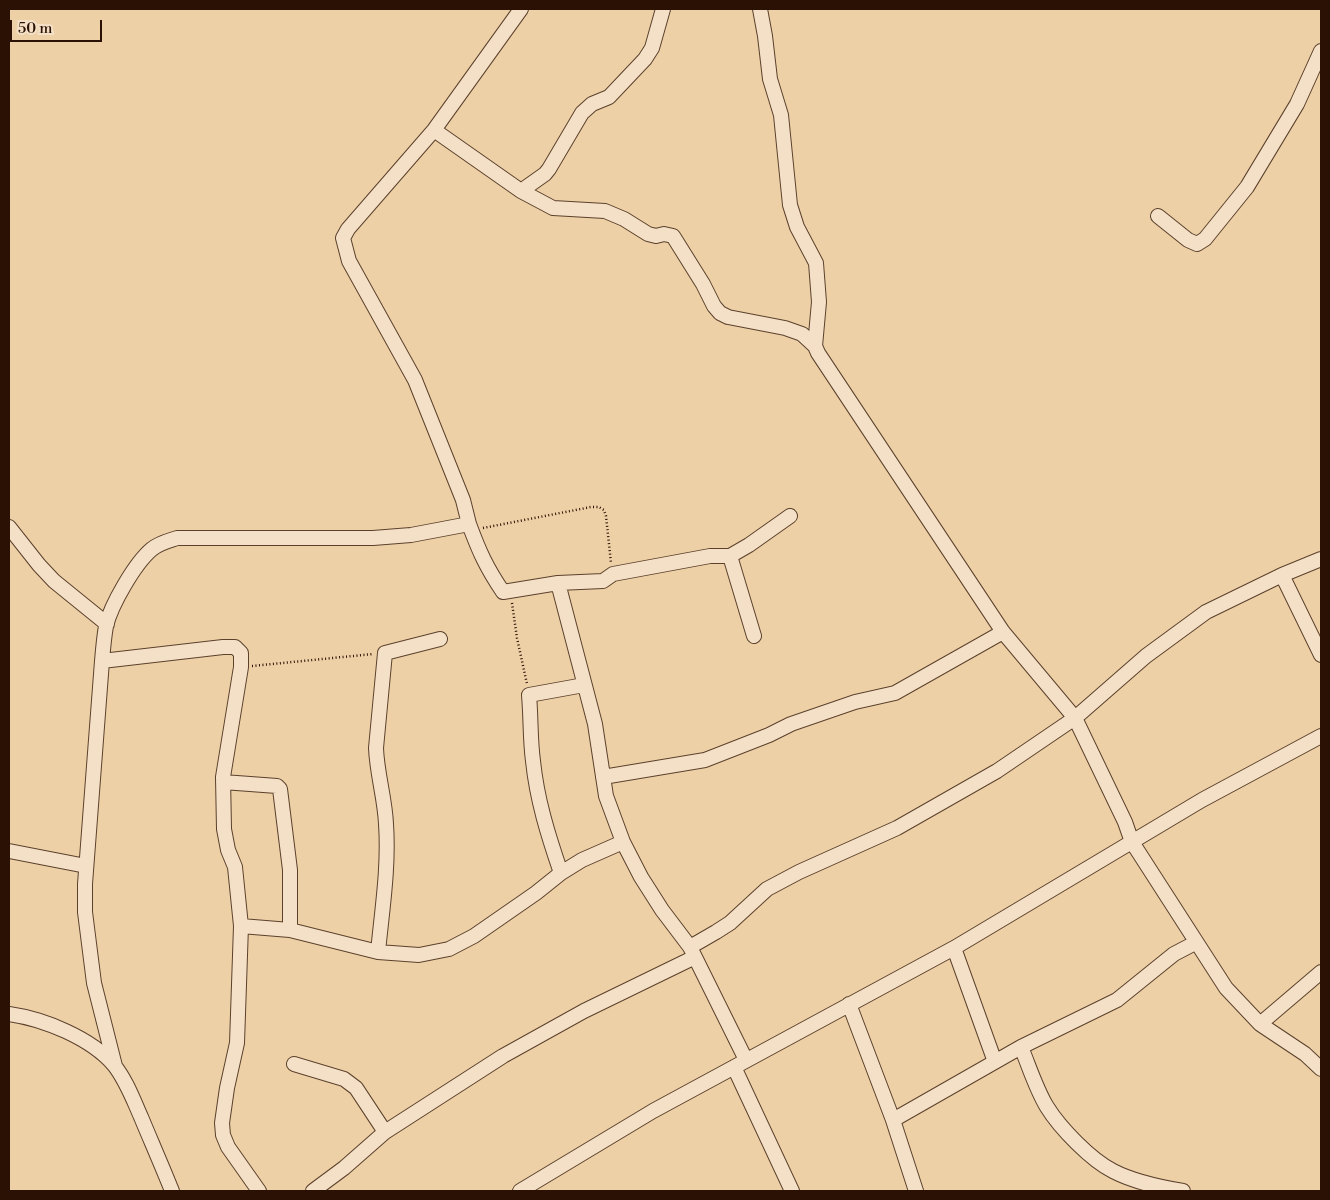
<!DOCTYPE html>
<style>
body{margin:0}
#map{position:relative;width:1330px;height:1200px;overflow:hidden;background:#eed0a7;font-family:"Libre Bodoni",serif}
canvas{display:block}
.frame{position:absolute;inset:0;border:10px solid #2a1103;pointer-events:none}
.scale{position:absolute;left:10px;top:20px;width:92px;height:22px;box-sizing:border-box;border:2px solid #2a1103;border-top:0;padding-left:6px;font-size:15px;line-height:18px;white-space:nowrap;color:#2a1103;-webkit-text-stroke:4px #f4e0c6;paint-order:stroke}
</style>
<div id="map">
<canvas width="1330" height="1200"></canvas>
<div class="frame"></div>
<div class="scale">50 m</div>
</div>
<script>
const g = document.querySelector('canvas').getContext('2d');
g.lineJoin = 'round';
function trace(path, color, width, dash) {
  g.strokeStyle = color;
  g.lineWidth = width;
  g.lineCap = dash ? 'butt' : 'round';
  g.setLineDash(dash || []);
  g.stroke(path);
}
const path = new Path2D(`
 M 483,528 L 591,507 L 599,507 L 604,510 L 606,516 L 611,563
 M 512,603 L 517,638 L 527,684
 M 252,666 L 373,654`);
const minor = new Path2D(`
 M 760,9 L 765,36 L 770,79 L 781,115 L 790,205 L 797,227 L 816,263 L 819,302 L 815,346 L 818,353 L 1003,632 L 1075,718 L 1125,822 L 1132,842 L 1226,988 L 1260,1024 L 1305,1054 L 1321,1069
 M 434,130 L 521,191 L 553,208 L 605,211 L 624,219 L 648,234 L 656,236 L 664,234 L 673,236 L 703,284 L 714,306 L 720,313 L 728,317 L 785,328 L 802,334 L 815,346
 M 521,191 L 545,174 L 549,169 L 582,113 L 592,104 L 609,97 L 645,59 L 652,48 L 663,9
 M 1158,216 L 1188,240 L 1197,244 L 1205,239 L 1247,187 L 1297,104 L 1321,51
 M 469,524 C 479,551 486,567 503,592 L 558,583 L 603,581 L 613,574 L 710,556 L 730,556 L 749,545 L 790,516
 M 9,527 L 39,565 L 54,581 L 107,624
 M 730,556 L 754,636
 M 1282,575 L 1321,655
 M 558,583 L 595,724 L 606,796 L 623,842 L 641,877 L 662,910 L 690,947 L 746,1060
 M 102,661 L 223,647 L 235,647 L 241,653 L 241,667 L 223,777 L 224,829 L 228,850 L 235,867 L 241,926 L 237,1043 L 227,1088 L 222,1123 L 223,1135 L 228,1147 L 259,1191
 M 603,777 L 705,760 L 769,735 L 791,724 L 855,702 L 895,693 L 1003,632
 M 223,782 L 277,786 L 280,789 L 290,870 L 290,930
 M 9,851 L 86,866
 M 561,873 C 548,835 537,800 533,761 C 530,739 531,717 529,695 L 584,685
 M 241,926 L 290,930 L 378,952 L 419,955 L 449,949 L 474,936 L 536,893 L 561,873 L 582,860 L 623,842
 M 690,947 L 716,932 L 730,923 L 767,889 L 799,872 L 897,828 L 997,771 L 1075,718 L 1146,656 L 1206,612 L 1282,575 L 1321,559
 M 954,948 L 995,1062
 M 378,952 C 382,910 389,867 386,824 C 385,799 377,774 376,748 L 385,653 L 440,639
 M 849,1004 L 893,1120 L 916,1191
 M 9,1014 C 44,1019 91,1038 114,1065 C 126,1080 133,1099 141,1117 C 151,1141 162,1166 172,1191
 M 1260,1024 L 1321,972
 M 1021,1047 C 1029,1066 1036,1089 1047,1107 C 1060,1128 1091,1160 1113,1171 C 1134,1182 1159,1187 1183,1191
 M 294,1064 L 344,1079 L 356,1088 L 385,1132
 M 115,1066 L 94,983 L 85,912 L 85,884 L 102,661 C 103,649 104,637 106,626 C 111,605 135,563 152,549 C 159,543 168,541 177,538 L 373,538 L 411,535 L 469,524 L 463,500 L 415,380 L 349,261 L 343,238 L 348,229 L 434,130 L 521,9
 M 734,1067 L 792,1191
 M 893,1120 L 1021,1047 L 1117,1000 L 1174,954 L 1195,943
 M 313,1191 L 344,1168 L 385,1132 L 503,1056 L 584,1011 L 695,957
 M 520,1191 L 653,1111 L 954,948 L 1202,800 L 1321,736`);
trace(minor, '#5b412c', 16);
trace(path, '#2a1103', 2.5, [1, 2.5]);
trace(minor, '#f4e0c6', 14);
</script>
